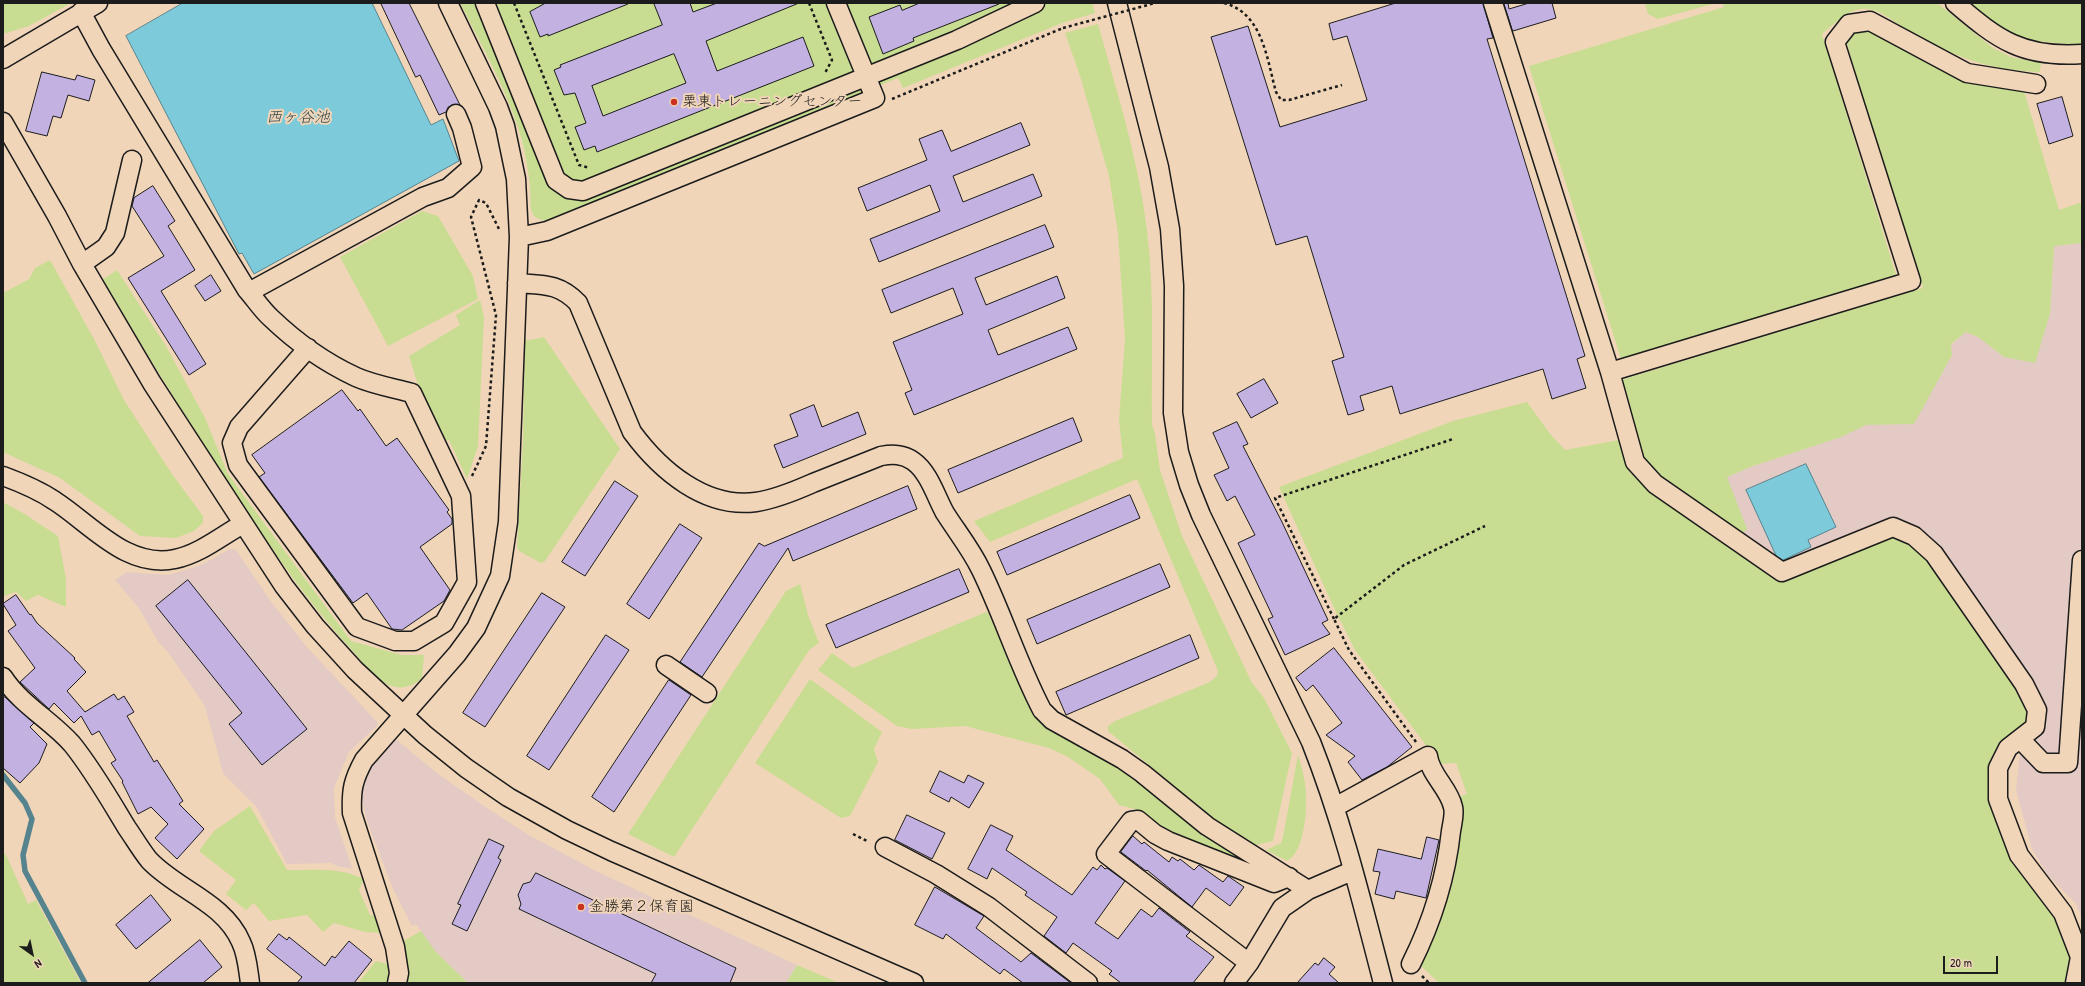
<!DOCTYPE html>
<meta charset="utf-8">
<style>
body{margin:0}
#map{position:relative;width:2085px;height:986px;overflow:hidden;background:#f1d5b8;font-family:"Patrick Hand",sans-serif}
canvas{display:block}
.frame{position:absolute;inset:0;border:4px solid #1c1c1c;pointer-events:none}
.north{position:absolute;left:12px;top:934px;width:40px;height:40px;-webkit-text-stroke:3px #f1d5b8;paint-order:stroke;rotate:147deg;font-size:11px;font-weight:700;line-height:16px;text-align:center;color:#1c1c1c}
.north::after{content:'';display:block;margin:auto;width:14px;height:18px;background:#1c1c1c;clip-path:polygon(50% 0,100% 100%,50% 72%,0 100%)}
.scale{position:absolute;left:1943px;top:956px;width:55px;height:18px;box-sizing:border-box;border:2px solid #1c1c1c;border-top:0;padding-left:5px;font-size:12px;line-height:14px;white-space:nowrap;color:#1c1c1c;-webkit-text-stroke:3px #f1d5b8;paint-order:stroke}
</style>
<div id="map">
<canvas width="2085" height="986"></canvas>
<div class="frame"></div>
<div class="north">N</div>
<div class="scale">20 m</div>
</div>
<script>
const g = document.querySelector('canvas').getContext('2d');
g.lineJoin = 'round';
function fillPath(path, color) {
  g.fillStyle = color;
  g.fill(path, 'evenodd');
}
function trace(path, color, width, dash) {
  g.strokeStyle = color;
  g.lineWidth = width;
  g.lineCap = dash ? 'butt' : 'round';
  g.setLineDash(dash || []);
  g.stroke(path);
}
function label(font, color, halo, rows, align = 'center') {
  g.font = font + ' "Patrick Hand","Klee One",sans-serif';
  g.lineWidth = 4;
  g.setLineDash([]);
  g.textBaseline = 'middle';
  g.strokeStyle = halo;
  g.fillStyle = color;
  for (const [text, x, y, turn = 0] of rows) {
    g.save();
    g.translate(x, y);
    g.rotate((+turn || 0) * Math.PI / 180);
    g.textAlign = isNaN(turn) ? turn : align;
    if (halo) g.strokeText(text, 0, 0);
    g.fillText(text, 0, 0);
    g.restore();
  }
}
const built = new Path2D(`
 M 2082,243 L 2082,918 L 2076,904 L 2047,874 L 2032,849 L 2016,790 L 2020,753 L 2013,736 L 1894,536 L 1784,581 L 1735,546 L 1727,477 L 1753,466 L 1841,437 L 1866,424 L 1914,424 L 1951,345 L 1966,332 L 1978,337 L 2004,357 L 2050,314 L 2054,246 Z
 M 230,549 L 236,550 L 272,603 L 306,646 L 378,723 L 377,726 L 349,752 L 334,788 L 335,817 L 352,868 L 340,867 L 331,863 L 287,864 L 256,806 L 223,773 L 205,706 L 168,652 L 159,643 L 138,607 L 115,580 L 127,572 L 168,575 L 185,570 L 203,564 Z
 M 391,739 L 397,740 L 438,774 L 490,810 L 527,834 L 596,871 L 797,965 L 786,983 L 468,983 L 435,951 L 416,924 L 412,926 L 393,889 L 367,821 L 361,796 L 364,775 Z`);
const green = new Path2D(`
 M 3,3 L 71,3 L 29,26 L 3,34 Z
 M 460,3 L 1092,3 L 1095,13 L 1062,23 L 903,88 L 898,78 L 549,220 C 543,221 534,219 532,212 C 529,205 531,195 530,187 C 529,174 526,161 524,148 C 511,97 484,50 460,3 Z
 M 1645,3 L 1716,3 L 1658,19 L 1648,14 Z
 M 1723,3 L 1937,3 L 1993,48 L 2011,57 L 2041,63 L 2040,72 C 1987,70 1955,57 1909,31 C 1893,22 1876,4 1857,10 C 1844,13 1832,26 1822,34 L 1896,275 L 1621,359 L 1529,66 L 1724,7 Z
 M 1966,3 L 2082,3 L 2082,44 L 2074,45 L 2020,39 L 1986,20 Z
 M 1098,24 C 1117,92 1139,161 1147,231 C 1155,295 1151,361 1152,425 L 1155,434 L 1160,470 L 1182,536 L 1252,683 L 1264,698 L 1292,753 L 1273,841 L 1256,845 L 1215,820 L 1108,731 L 1108,726 L 1115,721 L 1210,682 L 1217,676 L 1218,671 L 1137,479 L 990,542 L 974,521 L 1123,458 L 1119,420 L 1125,339 L 1118,234 L 1109,176 L 1080,76 L 1065,33 Z
 M 1873,31 L 2024,91 L 2059,210 L 2082,202 L 2082,243 L 2054,246 L 2050,314 L 2035,363 L 2004,357 L 1978,337 L 1966,332 L 1951,344 L 1952,355 L 1914,424 L 1866,425 L 1841,437 L 1753,466 L 1727,477 L 1747,529 L 1742,535 L 1646,466 L 1621,380 L 1923,288 L 1859,86 L 1847,43 L 1855,32 Z
 M 422,211 L 438,216 L 473,276 L 478,299 L 388,346 L 340,257 Z
 M 50,260 L 94,339 L 124,400 L 172,474 L 203,516 L 203,523 L 194,531 L 176,538 L 140,536 L 60,478 L 3,452 L 3,293 L 29,279 L 35,268 Z
 M 117,270 L 166,346 L 205,418 L 228,474 L 351,641 L 402,655 L 424,655 L 422,678 C 412,687 402,690 389,685 C 373,678 361,660 350,648 C 297,590 254,523 212,457 C 174,398 137,339 103,279 Z
 M 480,300 L 484,317 L 478,446 L 467,479 L 449,440 L 443,442 L 417,382 L 409,356 L 460,325 L 456,315 Z
 M 544,337 L 620,449 L 545,561 L 541,563 L 519,551 L 517,547 L 523,442 L 525,341 Z
 M 1527,402 L 1551,435 L 1565,450 L 1619,440 L 1630,473 L 1784,581 L 1894,536 L 1915,545 L 1933,562 L 2022,687 L 2031,717 L 2013,736 L 1994,805 L 2058,916 L 2072,961 L 2069,983 L 1439,983 L 1417,962 L 1456,798 L 1467,794 L 1456,763 L 1440,764 L 1355,650 L 1335,610 L 1279,487 L 1453,421 Z
 M 3,502 L 23,513 L 58,536 L 66,579 L 66,607 L 38,595 L 26,601 L 16,592 L 4,596 Z
 M 800,584 L 808,615 L 819,643 L 810,649 L 674,857 L 628,834 L 786,591 Z
 M 986,612 L 988,613 L 1033,714 L 1045,725 L 1134,778 L 1209,839 L 1272,877 L 1171,834 L 1138,810 L 1119,805 L 1100,779 L 1068,757 L 1049,748 L 965,726 L 912,729 L 897,726 L 818,670 L 832,653 L 853,668 Z
 M 810,679 L 882,732 L 874,749 L 878,762 L 850,816 L 841,818 L 755,763 Z
 M 1298,755 C 1302,767 1305,779 1306,792 C 1307,809 1305,852 1287,861 L 1266,850 L 1281,843 L 1283,837 Z
 M 250,806 L 287,870 C 314,870 340,867 364,879 L 359,890 L 370,915 L 379,917 L 384,933 L 365,932 L 334,923 L 323,932 L 307,915 L 269,921 L 254,903 L 246,910 L 226,894 L 236,880 L 199,851 L 214,831 Z
 M 3,853 L 6,855 L 28,904 L 36,900 L 81,983 L 3,983 Z
 M 421,931 L 435,951 L 468,983 L 403,983 L 400,943 Z
 M 376,961 L 391,965 L 392,983 L 358,983 Z
 M 797,965 L 839,983 L 786,983 Z`);
const water = new Path2D(`
 M 183,3 L 372,3 L 431,125 L 443,119 L 459,161 L 254,274 L 242,253 L 239,254 L 126,36 Z
 M 1806,464 L 1836,527 L 1808,540 L 1811,547 L 1779,562 L 1746,490 Z`);
const stream = new Path2D(`
 M 3,775 L 25,803 L 32,819 L 23,855 L 25,871 L 85,983`);
const building = new Path2D(`
 M 381,3 L 409,3 L 460,105 L 452,105 L 446,112 L 439,115 L 420,75 L 416,77 Z
 M 546,3 L 628,3 L 628,4 L 548,36 L 548,34 L 540,37 L 530,12 Z
 M 654,3 L 690,3 L 693,12 L 717,3 L 799,3 L 706,41 L 717,71 L 803,37 L 814,66 L 597,152 L 595,146 L 584,150 L 575,127 L 586,123 L 575,93 L 564,95 L 554,70 L 561,67 L 560,65 L 662,25 ZM 674,54 L 686,83 L 603,116 L 592,86 Z
 M 920,3 L 999,3 L 999,4 L 913,38 L 914,41 L 883,54 L 869,17 L 900,5 L 902,10 Z
 M 1396,3 L 1483,3 L 1493,38 L 1487,39 L 1585,356 L 1577,359 L 1586,388 L 1552,399 L 1543,369 L 1400,414 L 1392,386 L 1360,396 L 1364,410 L 1348,415 L 1332,361 L 1344,357 L 1307,236 L 1276,245 L 1211,37 L 1248,26 L 1280,127 L 1367,100 L 1347,36 L 1333,40 L 1329,24 Z
 M 1504,3 L 1508,3 L 1509,9 L 1529,3 L 1552,3 L 1556,18 L 1513,31 Z
 M 42,72 L 75,80 L 77,75 L 95,80 L 89,101 L 68,95 L 61,118 L 53,116 L 47,136 L 26,131 Z
 M 2062,97 L 2073,136 L 2049,144 L 2037,104 Z
 M 1021,123 L 1030,145 L 953,176 L 963,202 L 1033,174 L 1042,196 L 879,262 L 870,239 L 940,211 L 930,185 L 867,211 L 858,188 L 927,160 L 919,139 L 942,130 L 951,151 Z
 M 153,186 L 175,221 L 168,226 L 195,270 L 161,291 L 206,364 L 189,375 L 128,278 L 164,256 L 132,206 L 134,198 Z
 M 1045,225 L 1054,247 L 975,278 L 986,305 L 1057,276 L 1065,298 L 988,330 L 998,355 L 1068,327 L 1077,349 L 914,415 L 905,393 L 912,390 L 893,342 L 963,314 L 953,288 L 891,313 L 882,290 Z
 M 211,275 L 221,291 L 205,301 L 195,286 Z
 M 1264,379 L 1278,403 L 1251,418 L 1237,394 Z
 M 342,390 L 358,411 L 360,409 L 386,446 L 397,438 L 449,510 L 447,512 L 452,519 L 452,524 L 420,547 L 450,590 L 444,601 L 402,630 L 392,629 L 367,593 L 353,603 L 259,477 L 265,473 L 252,455 Z
 M 814,405 L 822,427 L 858,412 L 866,434 L 783,468 L 774,445 L 798,436 L 790,415 Z
 M 1073,418 L 1082,441 L 958,493 L 948,470 Z
 M 1237,422 L 1248,444 L 1243,446 L 1282,522 L 1328,620 L 1322,623 L 1330,634 L 1285,655 L 1268,619 L 1273,617 L 1238,543 L 1255,535 L 1235,496 L 1227,501 L 1214,475 L 1229,468 L 1213,433 Z
 M 615,481 L 638,496 L 585,576 L 562,562 Z
 M 908,486 L 917,509 L 793,561 L 788,548 L 702,677 L 680,662 L 759,543 L 764,546 Z
 M 1130,495 L 1140,518 L 1007,575 L 997,552 Z
 M 680,524 L 702,538 L 649,619 L 627,604 Z
 M 1160,564 L 1170,587 L 1037,644 L 1027,620 Z
 M 959,569 L 969,592 L 836,648 L 826,625 Z
 M 188,580 L 307,729 L 262,765 L 229,724 L 242,713 L 156,606 Z
 M 542,593 L 565,607 L 485,727 L 463,713 Z
 M 16,595 L 30,615 L 31,614 L 37,623 L 75,658 L 74,659 L 86,672 L 67,691 L 85,712 L 114,694 L 118,700 L 124,696 L 134,712 L 127,716 L 154,762 L 157,760 L 183,801 L 179,804 L 204,829 L 177,859 L 155,838 L 168,824 L 151,807 L 138,814 L 122,782 L 123,781 L 111,763 L 116,760 L 99,731 L 92,735 L 81,716 L 74,723 L 54,703 L 49,709 L 20,682 L 35,668 L 8,631 L 16,625 L 3,604 Z
 M 606,635 L 629,650 L 549,770 L 527,756 Z
 M 1190,635 L 1199,658 L 1066,715 L 1056,692 Z
 M 1334,648 L 1412,747 L 1387,767 L 1362,780 L 1348,762 L 1355,756 L 1326,735 L 1342,723 L 1313,685 L 1306,691 L 1296,678 Z
 M 669,680 L 691,695 L 614,812 L 592,797 Z
 M 5,697 L 34,723 L 30,727 L 47,744 L 39,763 L 20,783 L 3,768 L 3,699 Z
 M 940,771 L 964,783 L 968,775 L 984,783 L 969,808 L 951,797 L 949,802 L 930,792 Z
 M 907,815 L 945,833 L 932,859 L 895,840 Z
 M 991,825 L 1013,836 L 1006,850 L 1072,895 L 1093,867 L 1097,870 L 1101,865 L 1105,869 L 1107,868 L 1125,881 L 1095,923 L 1118,939 L 1141,909 L 1152,917 L 1159,908 L 1190,932 L 1186,936 L 1214,957 L 1193,983 L 1121,983 L 1109,974 L 1112,971 L 1073,943 L 1066,953 L 1044,936 L 1057,917 L 1025,895 L 1027,892 L 992,868 L 987,879 L 968,869 Z
 M 1133,836 L 1142,844 L 1144,842 L 1169,862 L 1172,857 L 1178,861 L 1180,859 L 1194,870 L 1199,865 L 1223,882 L 1228,876 L 1244,887 L 1230,906 L 1206,888 L 1192,907 L 1147,870 L 1146,871 L 1121,852 Z
 M 1427,837 L 1439,840 L 1426,898 L 1396,891 L 1394,899 L 1375,894 L 1380,872 L 1373,871 L 1378,849 L 1421,859 Z
 M 489,839 L 504,846 L 498,858 L 501,860 L 467,931 L 452,924 L 461,905 L 458,904 Z
 M 536,873 L 736,968 L 730,983 L 651,983 L 656,974 L 519,909 L 521,904 L 518,895 L 523,884 L 530,882 Z
 M 935,887 L 984,916 L 976,928 L 1021,962 L 1031,953 L 1071,983 L 1023,983 L 1004,969 L 1000,974 L 946,934 L 943,939 L 915,925 Z
 M 151,895 L 171,920 L 136,949 L 116,925 Z
 M 279,934 L 287,940 L 289,937 L 325,966 L 332,956 L 335,958 L 349,941 L 372,960 L 354,983 L 297,983 L 302,977 L 267,949 Z
 M 200,940 L 222,967 L 203,983 L 148,983 Z
 M 1324,958 L 1335,967 L 1329,974 L 1339,983 L 1297,983 L 1315,963 L 1318,965 Z`);
const path = new Path2D(`
 M 514,3 L 579,165 L 590,168
 M 809,3 L 832,60 L 825,73
 M 1224,3 C 1263,13 1267,60 1276,92 L 1281,100 L 1289,100 L 1342,85
 M 892,99 L 1063,28
 M 472,476 L 486,446 L 496,315 L 471,217 L 479,200 L 486,203 L 500,231
 M 1334,619 L 1275,498 L 1453,439
 M 1416,742 L 1349,650 L 1334,619 L 1404,565 L 1485,526
 M 853,834 L 869,842
 M 1422,976 L 1429,983`);
const minor = new Path2D(`
 M 485,3 L 556,180 L 569,189 L 583,191 L 957,40 L 1035,3
 M 1117,3 L 1159,167 L 1170,229 L 1174,286 L 1173,413 L 1179,452 L 1189,485 L 1201,515 L 1311,742 C 1342,820 1362,902 1383,983
 M 1493,3 L 1610,372 L 1635,462 L 1655,484 L 1782,572 L 1893,527 L 1914,536 L 1934,554 L 2024,684 L 2037,710 L 2035,727 L 2008,748 L 1998,768 L 1998,799 L 2019,855 L 2063,913 L 2080,957 L 2075,983
 M 1955,3 C 1998,40 2023,58 2082,54
 M 81,12 L 101,49 L 247,290 C 255,299 262,310 271,318 C 295,341 326,363 356,377 C 374,385 394,388 412,393 L 461,496 L 467,582 L 444,623 L 414,641 L 395,641 L 357,627 L 238,465 L 232,443 L 239,427 L 308,348
 M 3,59 L 98,3
 M 3,122 L 57,216 L 82,264 L 152,383 L 284,586 L 315,626 L 355,670 L 425,735 L 466,768 L 508,797 L 567,830 L 611,851 L 914,983
 M 519,237 L 547,231 L 875,98 L 836,3
 M 82,264 L 106,247 L 115,233 L 132,160
 M 517,283 C 543,285 559,283 578,303 L 632,432 C 660,470 705,509 756,502 C 776,499 795,491 813,483 C 836,474 858,465 881,456 C 893,454 903,454 913,461 C 929,472 936,497 945,513 C 957,532 971,549 981,570 C 1003,615 1018,664 1042,710 L 1052,720 L 1122,759 L 1142,773 L 1207,826 L 1308,890
 M 249,292 L 423,197 L 448,188 L 472,167 L 462,128 L 456,114
 M 1610,372 L 1911,281 L 1835,42 L 1849,24 L 1870,21 L 1967,73 L 2036,84
 M 3,476 C 22,483 39,490 55,501 C 92,525 127,569 175,559 C 200,554 221,536 243,524
 M 666,665 L 707,693
 M 3,677 C 21,705 51,720 72,744 C 93,770 110,800 127,828 C 134,838 141,850 149,860 C 177,890 224,902 241,942 C 247,954 248,969 250,983
 M 2020,739 L 2043,763 L 2068,763 L 2082,560
 M 1335,807 L 1428,756 C 1430,775 1449,788 1453,807 C 1455,814 1452,824 1451,831 C 1446,878 1432,922 1411,964
 M 885,847 L 936,874 L 989,907 L 1088,983
 M 1249,963 L 1106,854 L 1131,821 L 1138,820 L 1155,834 L 1168,841 L 1274,883 L 1289,877
 M 397,983 L 399,973 L 395,947 L 352,813 C 351,790 353,780 364,760 L 457,654 L 476,628 L 500,576 L 508,522 L 519,237 L 516,179 L 505,126 L 498,107 L 448,3
 M 1234,983 L 1249,963 L 1282,908 L 1308,890 L 1352,871`);
const pathBridge = new Path2D(`
 M 1063,28 L 1155,3`);
const markers = [
 [674,102,4,"#c8321e"],
 [581,907,4,"#c8321e"]
];
const poiNames = [
 ["栗東トレーニングセンター",682,102],
 ["金勝第２保育園",589,907]
];
const waterNames = [
 ["西ヶ谷池",298,118]
];
fillPath(built, '#e3cac4');
fillPath(green, '#c8dd92');
fillPath(water, '#7ccada');
trace(water, '#56848e', 1);
trace(stream, '#56848e', 5.5);
fillPath(building, '#c2b1e1');
trace(building, '#1c1c1c', 1);
trace(minor, '#1c1c1c', 21);
trace(path, '#1c1c1c', 2.5, [3, 3]);
trace(minor, '#f1d5b8', 18);
trace(pathBridge, '#1c1c1c', 2.5, [3, 3]);
for (const [x, y, r, color] of markers) {
  const dot = new Path2D();
  dot.arc(x, y, r, 0, 2 * Math.PI);
  g.fillStyle = color;
  g.fill(dot);
  trace(dot, '#f1d5b8', 1.5);
}
label('15px', '#1c1c1c', '#f1d5b8', poiNames, 'left');
label('italic 16px', '#34484c', '#f1d5b8', waterNames);
</script>
